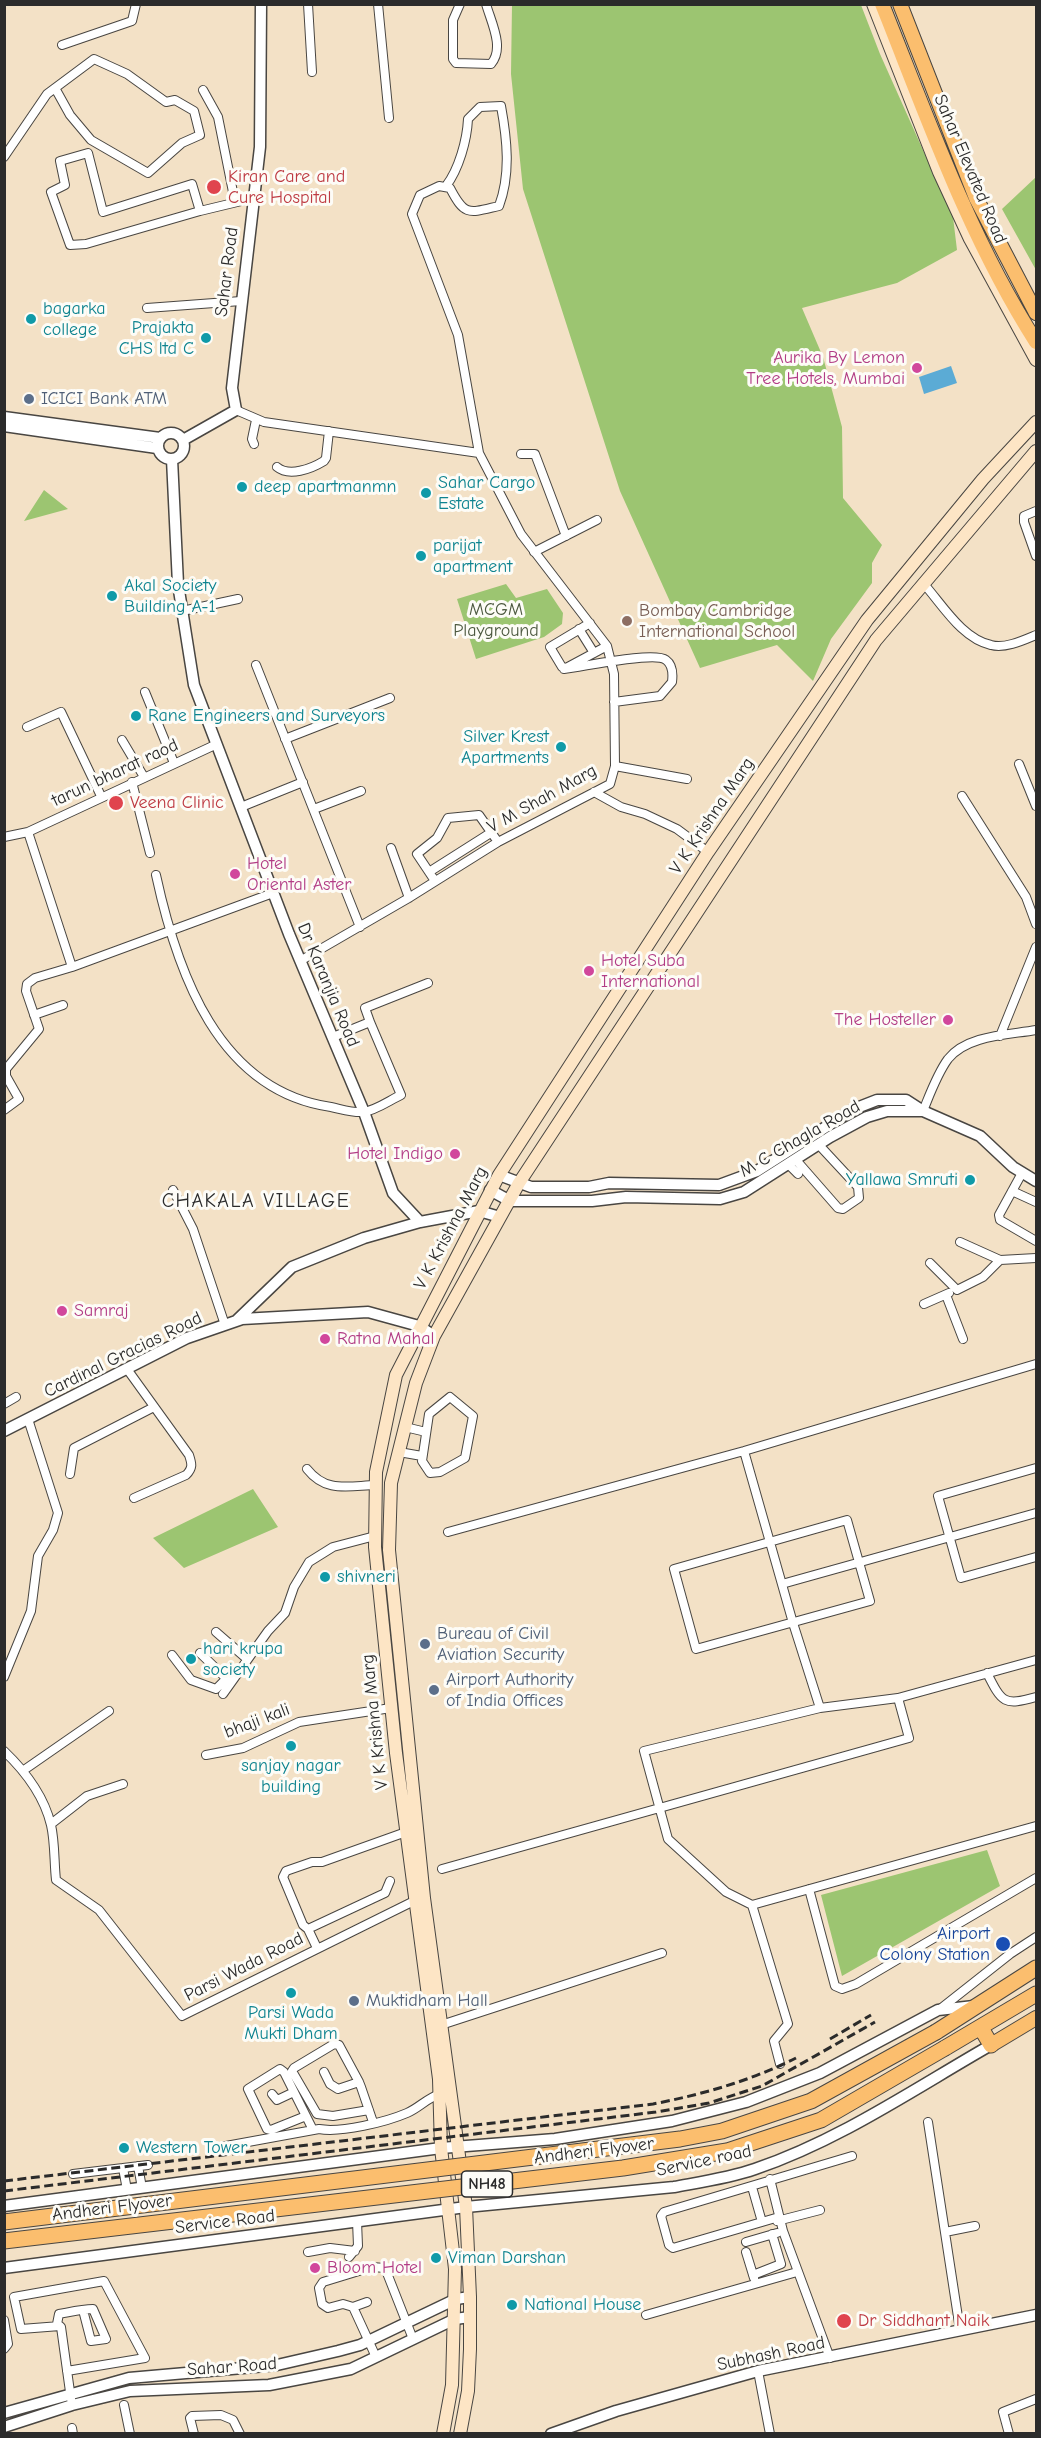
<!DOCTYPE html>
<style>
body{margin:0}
#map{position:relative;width:1041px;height:2438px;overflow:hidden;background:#f3e1c6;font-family:"Comic Neue",sans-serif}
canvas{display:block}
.frame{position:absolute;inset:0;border:6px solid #2b2b2b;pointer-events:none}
</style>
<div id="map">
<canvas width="1041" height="2438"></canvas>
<div class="frame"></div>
</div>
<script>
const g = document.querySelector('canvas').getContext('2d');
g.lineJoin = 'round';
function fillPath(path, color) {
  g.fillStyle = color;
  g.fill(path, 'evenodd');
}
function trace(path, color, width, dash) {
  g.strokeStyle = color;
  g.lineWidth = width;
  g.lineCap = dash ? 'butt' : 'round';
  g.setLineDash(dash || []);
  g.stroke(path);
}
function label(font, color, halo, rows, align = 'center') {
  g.font = font + ' "Comic Neue",sans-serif';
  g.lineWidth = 6;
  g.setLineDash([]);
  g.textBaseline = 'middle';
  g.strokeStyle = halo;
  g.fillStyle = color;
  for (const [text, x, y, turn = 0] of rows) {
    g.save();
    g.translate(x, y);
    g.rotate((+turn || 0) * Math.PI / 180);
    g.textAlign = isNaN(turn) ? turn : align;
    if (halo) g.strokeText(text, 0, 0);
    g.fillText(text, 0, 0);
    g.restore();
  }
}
const green = new Path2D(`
 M 512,5 L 861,5 L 880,54 L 953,217 L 957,250 L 897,283 L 802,308 L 823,357 L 842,427 L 843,498 L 882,545 L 872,563 L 872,583 L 831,639 L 813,681 L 777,645 L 700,668 L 620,491 L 523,189 L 511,74 Z
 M 1036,177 L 1036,270 L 1002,209 Z
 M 44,490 L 68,509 L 24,521 Z
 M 506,584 L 516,598 L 547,589 L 563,613 L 562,624 L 544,637 L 476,659 L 457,599 Z
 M 253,1489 L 278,1527 L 184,1568 L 153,1538 Z
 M 987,1850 L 1000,1886 L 842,1976 L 821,1895 Z`);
const water = new Path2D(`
 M 951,366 L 957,383 L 924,394 L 919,377 Z`);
const minor = new Path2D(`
 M 308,4 L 312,72
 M 378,4 L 389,118
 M 460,4 L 453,20 L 453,59 L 456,63 L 491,64 C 505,48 491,22 486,4
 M 62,45 L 132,21 L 136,4
 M 203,90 L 218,117 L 235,202
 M 4,157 L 47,94 L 94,59 L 127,74 L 166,102 L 175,100 L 194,111 L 200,135 L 182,143 L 148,173 L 91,140 L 70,115 L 55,88
 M 446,186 C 459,169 467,140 468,119 L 480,107 L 501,106 C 507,139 511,174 499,206 C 469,213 465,217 450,188 L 439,186 L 420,195 L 412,214 L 458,335 L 479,453
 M 200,211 L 86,244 L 70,245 L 51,192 L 65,185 L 60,161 L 88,153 L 103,212 L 192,184 L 200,211 L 254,198
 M 147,308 L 241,301
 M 236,410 L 264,422 L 479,453 L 521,534 L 607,646 L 614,674 L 615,766 L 610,784 L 498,842 L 407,899 L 300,961
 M 254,444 L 252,439 L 256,420
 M 521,454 L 535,454 L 566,536
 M 277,467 C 289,477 311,469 324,461 L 326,458 L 329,431
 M 1036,511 L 1024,516 L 1024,522 L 1036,556
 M 534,552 L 597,520
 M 923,583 C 942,604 962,639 991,645 C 1005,649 1024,640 1036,635
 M 182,611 L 238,599
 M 590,623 L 550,647 L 562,667 L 566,668 L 607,646
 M 579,629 L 594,653
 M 256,665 L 360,927
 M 564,669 C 583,667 654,651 666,660 C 673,665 673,674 672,682 L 660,696 L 614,702
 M 145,692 L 174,763
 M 27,727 L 61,712 L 101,796
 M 285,739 L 390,698
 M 122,740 L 144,777
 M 1019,764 L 1036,806
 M 615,766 L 687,779
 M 132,782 L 150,853
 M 594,792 L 621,807 L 645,814 L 677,829 L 708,852
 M 962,796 L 1026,897 L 1036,924
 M 241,807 L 303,782
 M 314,809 L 361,791
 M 28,832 L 72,967 L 273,893
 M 4,837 L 28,832 L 217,744
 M 391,848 L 409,898
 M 429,872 L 492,832
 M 156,875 C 177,972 218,1091 331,1107 C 341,1109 353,1113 363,1112 C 375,1111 390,1100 401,1095 L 370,1022 L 333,1037
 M 435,881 L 417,854 L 437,838 L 448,818 L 479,815 L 498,842
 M 34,1015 L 63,1005
 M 370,1022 L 365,1008 L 428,983
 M 1000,1036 L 1036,947
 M 4,1110 L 19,1099 L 6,1076 L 6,1069 L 39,1029 L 26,991 L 27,984 L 35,978 L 72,967
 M 923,1111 C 930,1094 937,1074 948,1059 C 967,1035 1008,1035 1036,1030
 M 796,1160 L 838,1208 L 843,1209 L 859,1198 L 858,1187 L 819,1145
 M 789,1165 L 798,1174
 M 1022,1173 L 999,1215 L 1000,1220 L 1036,1241
 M 173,1190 L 193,1229 L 225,1325
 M 1012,1191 L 1036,1202
 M 1000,1260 L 1036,1258
 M 930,1263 L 957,1290 L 983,1277 L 1000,1260 L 960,1242
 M 946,1295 L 963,1339
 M 924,1304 L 949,1293
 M 127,1369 L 189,1455 C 192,1464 193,1468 186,1475 L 134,1498
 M 450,1397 L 473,1416 L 465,1458 L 440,1472 L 430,1473 L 422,1461 L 429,1414 Z
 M 4,1404 L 16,1397
 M 405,1427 L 426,1432
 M 744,1451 L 793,1623 L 820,1708
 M 399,1452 L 422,1456
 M 1036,1468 L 938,1496 L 961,1578 L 1036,1557
 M 307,1469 C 326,1493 347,1486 376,1485
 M 70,1474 L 74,1448 L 154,1407
 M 847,1520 L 870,1601 L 696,1649 L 674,1569 Z
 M 448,1532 L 744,1451 L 1036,1364
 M 782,1584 L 1036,1513
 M 216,1632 L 247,1659
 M 200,1653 L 230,1682
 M 172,1655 L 191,1680 L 216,1689 L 226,1679
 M 1036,1660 L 898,1698 L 820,1708 L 644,1751 L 668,1839 L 726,1892 L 752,1905 L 1036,1826
 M 987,1673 C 1002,1703 1004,1706 1036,1697
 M 4,1677 L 31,1611 L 38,1556 L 53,1530 L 58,1513 L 28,1419
 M 223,1694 L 268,1631 L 285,1613 L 294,1587 L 309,1562 L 333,1547 L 375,1536
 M 4,1751 C 25,1771 44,1796 51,1825 C 55,1842 54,1862 56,1880 L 99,1910 L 182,2016 L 420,1898
 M 206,1755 L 243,1748 L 299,1722 L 391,1708
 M 24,1770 L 109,1711
 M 51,1824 L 87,1796 L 123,1784
 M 442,1869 L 909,1738 L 898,1698
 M 809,1889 L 835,1986 L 842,1989 L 856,1984 L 1036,1878
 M 752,1905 L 788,2024 L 774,2041 L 780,2064
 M 308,1929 L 303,1925 L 283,1877 L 286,1871 L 312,1862 L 322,1862 L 406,1832
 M 317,1948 L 308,1929 L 385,1893 L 390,1881
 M 939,2010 L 1010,1954 L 1036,1937
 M 441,2025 L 662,1953
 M 324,2072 L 330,2084 L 338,2089 L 359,2082
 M 272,2094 L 277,2100 L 294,2092
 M 369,2110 L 333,2116 L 317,2114 L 292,2071 L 294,2068 L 334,2044 L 339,2045 L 359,2082 L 361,2087 L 373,2122
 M 306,2116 L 271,2130 L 267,2129 L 248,2089 L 280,2069 L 284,2072 L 313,2130
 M 928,2122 L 960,2330
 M 215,2148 L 319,2129 C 341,2133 386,2122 407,2113 C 419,2108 427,2098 440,2094
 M 138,2166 L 142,2188
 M 123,2168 L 127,2190
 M 73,2174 L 148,2165
 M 770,2179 L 783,2231 L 830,2358
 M 752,2187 L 762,2222
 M 779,2217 L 673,2248 L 669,2245 L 661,2216 L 664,2212 L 852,2156
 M 777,2221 L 820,2210
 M 945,2232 L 975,2226
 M 746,2242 L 777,2233
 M 308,2252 L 330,2248 L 355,2251
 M 746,2252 L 754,2278
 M 349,2257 L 358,2246 L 357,2221
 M 388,2271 L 407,2266
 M 753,2275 L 781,2264 L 772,2234
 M 353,2307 L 367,2302
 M 646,2315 L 797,2272
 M 4,2320 L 8,2344 L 4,2349
 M 57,2324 L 59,2314 C 70,2312 82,2309 93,2309 L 106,2339 L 91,2341 L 83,2310
 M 376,2357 L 353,2307 L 343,2304 L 328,2308 L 322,2304 L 319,2288 L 323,2282 L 372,2267 L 385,2268 L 413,2339
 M 67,2371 L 145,2358 L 104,2281 L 14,2297 L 21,2329 L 60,2326 L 61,2327 L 71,2399
 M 758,2371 L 770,2434
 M 124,2405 L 130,2434
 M 72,2428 L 73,2434
 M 194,2434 L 190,2418 L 192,2416 L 221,2415 L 233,2420 L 240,2434
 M 1009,2434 L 1003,2412 L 1036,2399`);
const tertiary = new Path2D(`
 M 4,417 L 160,438
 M 4,426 L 157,448
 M158 446a13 13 0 1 1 26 0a13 13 0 1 1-26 0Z
 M 183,440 L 236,410 L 232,388 L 260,147 L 261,4
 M 172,459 L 178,584 L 194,685 L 289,934 L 364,1112 L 393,1193 L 420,1222
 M 499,1175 L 531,1187 L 589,1187 L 609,1183 L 719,1185 L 757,1171 L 854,1109 L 877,1100 L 906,1100 L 923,1111
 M 490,1190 L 510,1201 L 592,1201 L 626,1197 L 720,1199 L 744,1192 L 830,1137 L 867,1117 L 887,1111 L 923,1111 L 980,1136 L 1013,1167 L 1036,1181
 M 236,1321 L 292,1267 L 364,1238 L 420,1222 L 479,1211 L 500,1217
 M 4,1431 L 187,1338 L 242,1319 L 368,1312 L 419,1326 L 434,1336
 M 4,2206 L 441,2148 L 555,2139 L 672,2121 L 746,2102 L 820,2073 L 938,2010 L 974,2006
 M 4,2268 L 466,2207 L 674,2187 C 701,2182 729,2178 755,2169 C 840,2140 914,2089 991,2045
 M 4,2413 L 129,2378 L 277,2365 L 338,2351 L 360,2345 L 456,2299 L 470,2297
 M 4,2427 L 72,2405 L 130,2391 L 269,2385 L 351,2369 L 455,2319 L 470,2317
 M 551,2434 L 616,2411 L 758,2371 L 1036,2315`);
const secondary = new Path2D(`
 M 873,4 L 939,172 L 970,239 L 1036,360
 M 443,2434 L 452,2385 L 455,2269 L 441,2148 L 439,2079 L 396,1753 L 375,1547 L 376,1472 L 396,1375 L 499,1175 L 708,852 L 867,620 L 983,479 L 1036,422
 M 460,2434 L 468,2391 L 470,2349 L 470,2297 L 466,2207 L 424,1898 L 389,1550 L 391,1483 L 416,1383 L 434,1336 L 519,1183 L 876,640 L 1036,451`);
const primary = new Path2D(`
 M 882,4 C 928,119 969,237 1036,342
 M 900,4 L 976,198 L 1036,313
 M 991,2045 L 1036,2018`);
const motorway = new Path2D(`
 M 981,2028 L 991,2045
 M 936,2032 L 1036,1968
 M 945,2048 L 1036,1994`);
const rail = new Path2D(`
 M 830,2039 L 871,2015
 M 4,2181 L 653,2104 C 704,2094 750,2081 796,2058
 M 4,2191 L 656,2112 L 709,2103 L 762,2086 L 875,2022`);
const motorwayBridge = new Path2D(`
 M 4,2222 L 680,2139 L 722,2131 L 811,2101 L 936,2032
 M 4,2241 L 623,2168 L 727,2151 L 821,2120 L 945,2048`);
const markers = [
 [214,187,8,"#e0444e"],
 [31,319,6,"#0f9aa8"],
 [206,338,6,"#0f9aa8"],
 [917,368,6,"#d1479c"],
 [29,399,6,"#5c6f8a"],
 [242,487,6,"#0f9aa8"],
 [426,493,6,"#0f9aa8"],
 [421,556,6,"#0f9aa8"],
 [112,596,6,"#0f9aa8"],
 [627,621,6,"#8d6e63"],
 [136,716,6,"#0f9aa8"],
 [561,747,6,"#0f9aa8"],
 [116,803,8,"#e0444e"],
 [235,874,6,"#d1479c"],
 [589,971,6,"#d1479c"],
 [948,1020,6,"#d1479c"],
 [455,1154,6,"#d1479c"],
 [970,1180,6,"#0f9aa8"],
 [62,1311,6,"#d1479c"],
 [325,1339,6,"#d1479c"],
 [325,1577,6,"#0f9aa8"],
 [425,1644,6,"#5c6f8a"],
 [191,1659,6,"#0f9aa8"],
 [434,1690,6,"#5c6f8a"],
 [291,1746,6,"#0f9aa8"],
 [1003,1944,8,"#1a4fb4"],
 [291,1993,6,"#0f9aa8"],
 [354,2001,6,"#5c6f8a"],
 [124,2148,6,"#0f9aa8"],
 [436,2258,6,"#0f9aa8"],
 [315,2268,6,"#d1479c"],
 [512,2305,6,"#0f9aa8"],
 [844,2321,8,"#e0444e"]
];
const shields = [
 [487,2184,51]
];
const shieldNames = [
 ["NH48",487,2184]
];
const streetNames = [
 ["Sahar Elevated Road",970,169,67],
 ["Sahar Road",227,272,-83],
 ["tarun bharat raod",115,773,-25],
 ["V M Shah Marg",542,799,-29],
 ["V K Krishna Marg",712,816,-56],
 ["Dr Karanjia Road",328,985,67],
 ["M C Chagla Road",800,1139,-30],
 ["V K Krishna Marg",451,1228,-62],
 ["Cardinal Gracias Road",123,1355,-26],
 ["bhaji kali",257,1721,-21],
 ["V K Krishna Marg",375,1722,-96],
 ["Parsi Wada Road",244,1967,-27],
 ["Andheri Flyover",594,2151,-7],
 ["Service road",704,2161,-12],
 ["Andheri Flyover",112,2208,-7],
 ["Service Road",225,2222,-7],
 ["Subhash Road",771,2354,-12],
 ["Sahar Road",232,2367,-4]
];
const healthNames = [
 ["Kiran Care and",228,177],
 ["Cure Hospital",228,198],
 ["Veena Clinic",130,803],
 ["Dr Siddhant Naik",858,2321]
];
const cultureNames = [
 ["bagarka",43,309],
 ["college",43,330],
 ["Prajakta",194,328,"right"],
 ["CHS ltd C",194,349,"right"],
 ["Sahar Cargo",438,483],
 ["Estate",438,504],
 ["deep apartmanmn",254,487],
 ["parijat",433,546],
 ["apartment",433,567],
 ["Akal Society",124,586],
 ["Building A-1",124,607],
 ["Rane Engineers and Surveyors",148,716],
 ["Silver Krest",549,737,"right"],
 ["Apartments",549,758,"right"],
 ["Yallawa Smruti",958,1180,"right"],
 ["shivneri",337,1577],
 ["hari krupa",203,1649],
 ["society",203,1670],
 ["sanjay nagar",291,1766,"center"],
 ["building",291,1787,"center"],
 ["Parsi Wada",291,2013,"center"],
 ["Mukti Dham",291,2034,"center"],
 ["Western Tower",136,2148],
 ["Viman Darshan",448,2258],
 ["National House",524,2305]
];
const hotelNames = [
 ["Aurika By Lemon",905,358,"right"],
 ["Tree Hotels, Mumbai",905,379,"right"],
 ["Hotel",247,864],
 ["Oriental Aster",247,885],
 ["Hotel Suba",601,961],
 ["International",601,982],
 ["The Hosteller",936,1020,"right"],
 ["Hotel Indigo",443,1154,"right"],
 ["Samraj",74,1311],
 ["Ratna Mahal",337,1339],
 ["Bloom Hotel",327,2268]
];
const serviceNames = [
 ["ICICI Bank ATM",41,399],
 ["Bureau of Civil",437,1634],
 ["Aviation Security",437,1655],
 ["Airport Authority",446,1680],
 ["of India Offices",446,1701],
 ["Muktidham Hall",366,2001]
];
const parkNames = [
 ["MCGM",496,610],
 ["Playground",496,631]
];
const educationNames = [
 ["Bombay Cambridge",639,611],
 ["International School",639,632]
];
const transitNames = [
 ["Airport",990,1934],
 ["Colony Station",990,1955]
];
const neighbourhoodNames = [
 ["CHAKALA VILLAGE",256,1201]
];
fillPath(green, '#9cc571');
fillPath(water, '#5babd5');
trace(minor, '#494642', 10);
trace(tertiary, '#494642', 13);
trace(secondary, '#494642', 14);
trace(primary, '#494642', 16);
trace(motorway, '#494642', 17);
trace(minor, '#fff', 8);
trace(tertiary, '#fff', 10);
trace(secondary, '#fde5c5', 12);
trace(primary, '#fbbe6e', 14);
trace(motorway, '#fbbe6e', 15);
trace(rail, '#2b2b2b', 3, [9, 4.5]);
trace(motorwayBridge, '#494642', 17, []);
trace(motorwayBridge, '#fbbe6e', 15);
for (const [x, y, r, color] of markers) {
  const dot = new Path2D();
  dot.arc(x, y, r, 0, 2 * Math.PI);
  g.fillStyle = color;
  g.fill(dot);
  trace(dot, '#fdfcf7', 2);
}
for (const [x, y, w] of shields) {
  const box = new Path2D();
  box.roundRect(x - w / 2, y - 13, w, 26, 4.5);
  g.fillStyle = '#fdfcf7';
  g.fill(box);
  trace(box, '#2b2b2b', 1.5);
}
label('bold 16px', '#2b2b2b', null, shieldNames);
label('18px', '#2b2b2b', '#fdfcf7', streetNames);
label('18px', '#be3a42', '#fdfcf7', healthNames, 'left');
label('18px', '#0d838f', '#fdfcf7', cultureNames, 'left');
label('18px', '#b23c85', '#fdfcf7', hotelNames, 'left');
label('18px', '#4e5e75', '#fdfcf7', serviceNames, 'left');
label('18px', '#4d5940', '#fdfcf7', parkNames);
label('18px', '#785e54', '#fdfcf7', educationNames, 'left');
label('18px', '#164399', '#fdfcf7', transitNames, 'right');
g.letterSpacing = '1.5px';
label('20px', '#2b2b2b', '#fdfcf7', neighbourhoodNames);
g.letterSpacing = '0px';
</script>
